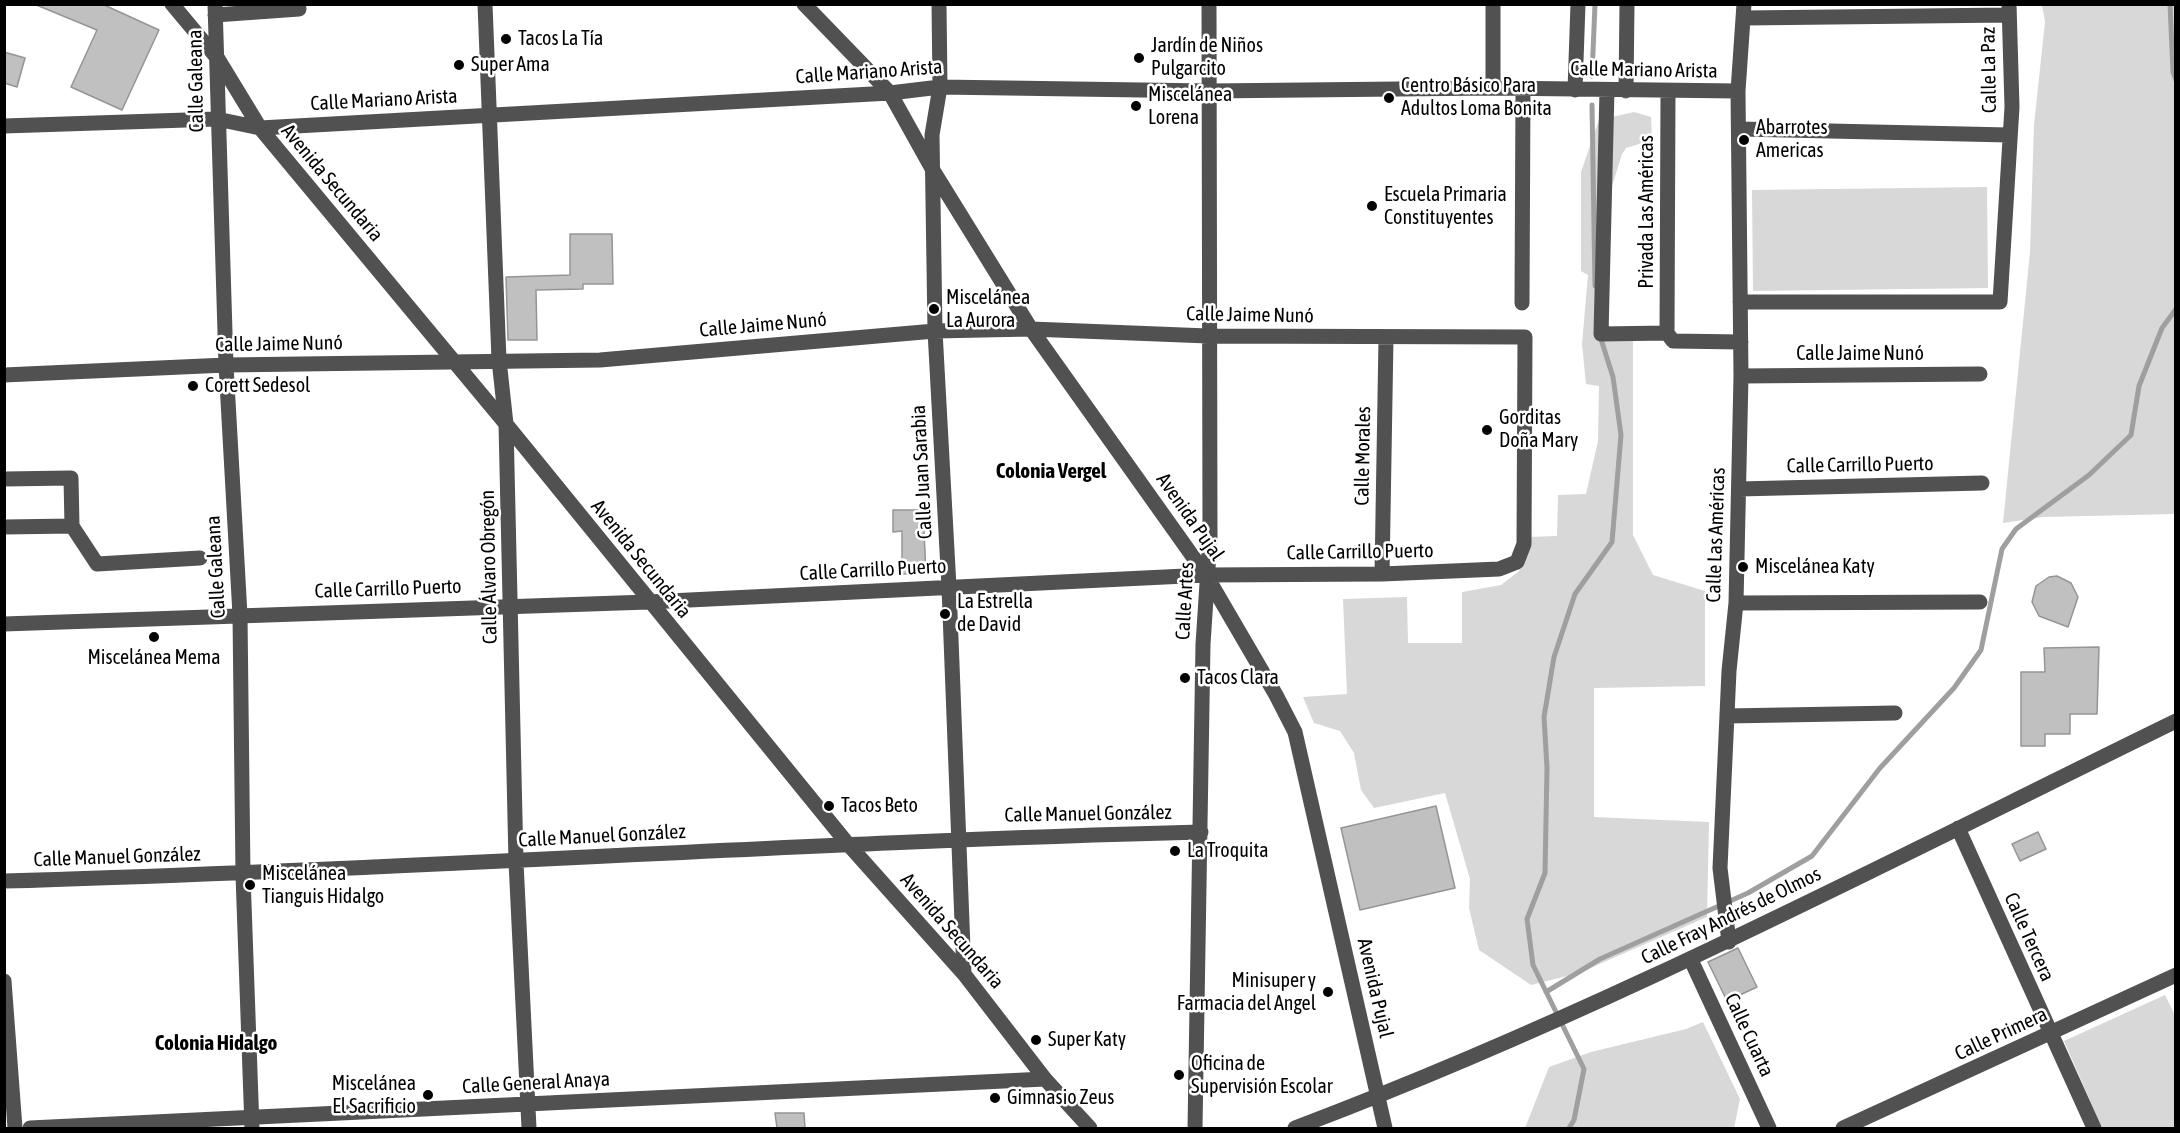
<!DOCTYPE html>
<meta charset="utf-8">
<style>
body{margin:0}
#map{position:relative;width:2180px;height:1133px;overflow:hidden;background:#fff;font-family:"Asap Condensed",sans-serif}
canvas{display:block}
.frame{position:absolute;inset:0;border:6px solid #000;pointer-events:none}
</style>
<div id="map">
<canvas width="2180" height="1133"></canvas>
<div class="frame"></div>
</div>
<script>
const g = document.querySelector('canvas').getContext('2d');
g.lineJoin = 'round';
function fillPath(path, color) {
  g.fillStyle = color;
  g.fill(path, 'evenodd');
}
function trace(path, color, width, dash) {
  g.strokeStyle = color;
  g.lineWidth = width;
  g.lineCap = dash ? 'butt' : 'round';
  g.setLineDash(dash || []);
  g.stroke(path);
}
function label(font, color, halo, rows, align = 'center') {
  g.font = font + ' "Asap Condensed",sans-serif';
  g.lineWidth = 5;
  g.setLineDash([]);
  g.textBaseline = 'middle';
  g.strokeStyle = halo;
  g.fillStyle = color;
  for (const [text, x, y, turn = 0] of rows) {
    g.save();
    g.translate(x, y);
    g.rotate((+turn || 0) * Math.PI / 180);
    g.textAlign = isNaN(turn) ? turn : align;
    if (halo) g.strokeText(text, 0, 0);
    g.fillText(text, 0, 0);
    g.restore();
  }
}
const green = new Path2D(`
 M 2042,5 L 2175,5 L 2175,514 L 2043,517 L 2003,523 L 2030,252 L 2034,125 L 2045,22 Z
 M 1634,112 L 1651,117 L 1652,140 L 1626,148 L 1622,154 L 1603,215 L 1609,329 L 1633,340 L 1633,535 L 1653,575 L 1705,591 L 1705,686 L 1594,688 L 1594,817 L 1709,822 L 1707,917 L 1579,973 L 1531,985 L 1479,950 L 1469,908 L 1470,879 L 1445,793 L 1374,808 L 1361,790 L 1354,753 L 1340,731 L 1314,723 L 1303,697 L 1347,694 L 1343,599 L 1407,597 L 1408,643 L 1462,643 L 1462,592 L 1501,585 L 1519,571 L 1528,537 L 1557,536 L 1558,495 L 1586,494 L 1598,441 L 1599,386 L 1586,384 L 1582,344 L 1588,275 L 1581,271 L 1581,172 L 1599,120 Z
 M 1987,187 L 1988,288 L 1753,291 L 1752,190 Z
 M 2165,995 L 2175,1015 L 2175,1128 L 2102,1128 L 2064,1041 Z
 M 1703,1022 L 1740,1099 L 1734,1128 L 1525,1128 L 1549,1067 L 1591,1052 L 1686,1029 Z`);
const stream = new Path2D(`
 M 2170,4 L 2173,72 L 2176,80
 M 1592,76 L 1595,4
 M 1592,105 L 1595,286
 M 1546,992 L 1600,959 L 1748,893 L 1812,856 L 1880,768 L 1954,688 L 1981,650 L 2002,549 L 2016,529 L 2089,475 L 2131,435 L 2139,386 L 2162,328 L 2176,309
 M 1569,1128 L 1574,1120 L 1584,1069 L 1533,965 L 1527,919 L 1545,873 L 1547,768 L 1544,717 L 1554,657 L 1575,594 L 1612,542 L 1621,435 L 1613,377 L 1600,336`);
const building = new Path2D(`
 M 34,4 L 102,4 L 159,30 L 122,110 L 71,87 L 97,30 Z
 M 4,52 L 25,58 L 17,87 L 4,83 Z
 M 570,234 L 612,234 L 613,284 L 583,284 L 583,289 L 536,290 L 537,340 L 508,340 L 506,277 L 570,275 Z
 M 893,510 L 923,510 L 926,574 L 902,574 L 902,531 L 893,532 Z
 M 2057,576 L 2071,583 L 2078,597 L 2068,627 L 2039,616 L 2032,602 L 2036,586 L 2049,577 Z
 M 2099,647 L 2097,714 L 2070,714 L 2070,734 L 2045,734 L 2045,746 L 2021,746 L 2021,672 L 2045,672 L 2044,648 Z
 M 1436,806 L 1455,888 L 1360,910 L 1341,828 Z
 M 2038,832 L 2046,849 L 2020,861 L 2012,844 Z
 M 1738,948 L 1757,987 L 1727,1001 L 1708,962 Z
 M 775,1113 L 804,1113 L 805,1128 L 777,1128 Z`);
const minor = new Path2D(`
 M 172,4 L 218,59 L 260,128 L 506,424 L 847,843 L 964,974 L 1045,1079 L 1090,1128
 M 215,4 L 226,365 L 240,615 L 243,875 L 252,1128
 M 485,4 L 499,360 L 506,424 L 516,862 L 529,1128
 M 804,4 L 890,93 L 934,172 L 1031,329 L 1206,575 L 1276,695 L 1295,732 L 1385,1128
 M 939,4 L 940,87 L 932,135 L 935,331 L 949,587 L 964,974
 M 1493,4 L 1493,88
 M 215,15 L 299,9
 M 1744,18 L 2009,15
 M 1575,90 L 1578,4
 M 1607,90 L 1601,334 L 1667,333 L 1673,341 L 1741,342
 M 1626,91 L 1627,4
 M 4,126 L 217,119 L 260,128 L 890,93 L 940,87 L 1209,91 L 1493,88 L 1738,91
 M 1740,129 L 2009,135
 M 1740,302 L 2000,302 L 2012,107 L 2009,4
 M 1522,303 L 1523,89
 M 1667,333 L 1668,92
 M 4,375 L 226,365 L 600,360 L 935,331 L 1031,329 L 1208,336 L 1525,337 L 1524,544 L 1517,562 L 1499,569 L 1382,574 L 1206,575 L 648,602 L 4,624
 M 1741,376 L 1980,374
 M 4,479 L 71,478 L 72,526 L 97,564 L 200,558
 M 1739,489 L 1982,483
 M 4,527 L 72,526
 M 1382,574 L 1386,338
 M 1736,603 L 1980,602
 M 1727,716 L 1895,713
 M 1958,828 L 2094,1128
 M 4,881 C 404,870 802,842 1201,832
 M 1729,942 L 1720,868 L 1729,671 L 1736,603 L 1741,376 L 1738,91 L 1744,4
 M 1691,960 L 1769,1128
 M 4,981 L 15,1128
 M 30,1128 L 1045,1079
 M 1195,1128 L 1203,644 L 1210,538 L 1209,4
 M 1295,1128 C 1598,1014 1885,863 2176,721
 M 1843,1128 L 2176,975`);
const markers = [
 [506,39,6,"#000"],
 [1139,58,6,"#000"],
 [459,65,6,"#000"],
 [1389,98,6,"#000"],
 [1136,106,6,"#000"],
 [1744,140,6,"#000"],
 [1372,206,6,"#000"],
 [934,309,6,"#000"],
 [193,386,6,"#000"],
 [1487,430,6,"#000"],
 [1743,567,6,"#000"],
 [945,614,6,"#000"],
 [154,637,6,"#000"],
 [1185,678,6,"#000"],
 [829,806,6,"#000"],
 [1175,851,6,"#000"],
 [250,885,6,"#000"],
 [1328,992,6,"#000"],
 [1036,1040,6,"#000"],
 [1179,1075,6,"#000"],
 [428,1095,6,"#000"],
 [995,1098,6,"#000"]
];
const poiNames = [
 ["Tacos La Tía",518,39],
 ["Jardín de Niños",1151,46],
 ["Pulgarcito",1151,69],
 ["Super Ama",471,65],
 ["Centro Básico Para",1401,86],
 ["Adultos Loma Bonita",1401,109],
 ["Miscelánea",1148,95],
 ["Lorena",1148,118],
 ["Abarrotes",1756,128],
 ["Americas",1756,151],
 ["Escuela Primaria",1384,195],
 ["Constituyentes",1384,218],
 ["Miscelánea",946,298],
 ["La Aurora",946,321],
 ["Corett Sedesol",205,386],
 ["Gorditas",1499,418],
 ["Doña Mary",1499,441],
 ["Miscelánea Katy",1755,567],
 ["La Estrella",957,602],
 ["de David",957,625],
 ["Miscelánea Mema",154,658,"center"],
 ["Tacos Clara",1197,678],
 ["Tacos Beto",841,806],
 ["La Troquita",1187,851],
 ["Miscelánea",262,874],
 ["Tianguis Hidalgo",262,897],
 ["Minisuper y",1316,981,"right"],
 ["Farmacia del Angel",1316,1004,"right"],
 ["Super Katy",1048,1040],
 ["Oficina de",1191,1064],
 ["Supervisión Escolar",1191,1087],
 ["Miscelánea",416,1084,"right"],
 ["El Sacrificio",416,1107,"right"],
 ["Gimnasio Zeus",1007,1098]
];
const streetNames = [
 ["Calle Mariano Arista",1644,70,1],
 ["Calle La Paz",1989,70,-91],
 ["Calle Mariano Arista",869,72,-4],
 ["Calle Galeana",196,81,-91],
 ["Calle Mariano Arista",384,100,-3],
 ["Avenida Secundaria",332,183,50],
 ["Privada Las Américas",1647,212,-90],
 ["Calle Jaime Nunó",1250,315,1],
 ["Calle Jaime Nunó",763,325,-5],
 ["Calle Jaime Nunó",279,344,-1],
 ["Calle Jaime Nunó",1860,354],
 ["Calle Morales",1363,456,-89],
 ["Calle Carrillo Puerto",1860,465,-1],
 ["Calle Juan Sarabia",922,472,-93],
 ["Avenida Pujal",1190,517,55],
 ["Calle Las Américas",1716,535,-88],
 ["Calle Carrillo Puerto",1360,552,-1],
 ["Avenida Secundaria",641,559,51],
 ["Calle Galeana",216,567,-93],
 ["Calle Álvaro Obregón",489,567,-91],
 ["Calle Carrillo Puerto",873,570,-3],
 ["Calle Carrillo Puerto",388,589,-2],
 ["Calle Artes",1185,601,-87],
 ["Calle Manuel González",1088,814,-1],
 ["Calle Manuel González",602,836,-3],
 ["Calle Manuel González",117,857,-2],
 ["Calle Fray Andrés de Olmos",1731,916,-26],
 ["Avenida Secundaria",952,931,49],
 ["Calle Tercera",2029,937,66],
 ["Avenida Pujal",1375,988,77],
 ["Calle Primera",2001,1034,-25],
 ["Calle Cuarta",1749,1035,65],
 ["Calle General Anaya",536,1083,-3]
];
const neighbourhoodNames = [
 ["Colonia Vergel",1051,471],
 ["Colonia Hidalgo",216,1043]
];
fillPath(green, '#d8d8d8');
trace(stream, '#9f9f9f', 5);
fillPath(building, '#c0c0c0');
trace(building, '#959595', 1.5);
trace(minor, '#515151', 15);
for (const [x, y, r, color] of markers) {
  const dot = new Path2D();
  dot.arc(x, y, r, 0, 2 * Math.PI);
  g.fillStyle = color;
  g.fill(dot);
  trace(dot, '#fff', 2);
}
label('20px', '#000', '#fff', poiNames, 'left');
label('20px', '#000', '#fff', streetNames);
label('bold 21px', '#000', '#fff', neighbourhoodNames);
</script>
